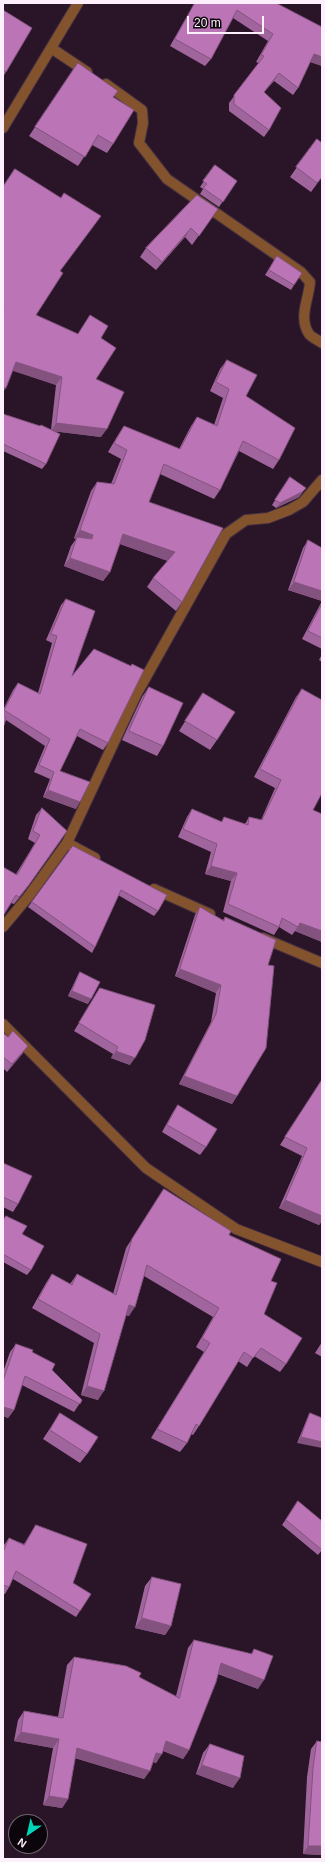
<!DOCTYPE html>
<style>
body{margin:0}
#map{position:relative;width:325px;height:1862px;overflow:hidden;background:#291527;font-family:Arial,sans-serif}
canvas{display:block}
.frame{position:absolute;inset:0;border:4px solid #feeffc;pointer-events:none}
.north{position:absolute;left:8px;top:1814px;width:40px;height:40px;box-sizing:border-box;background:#0c050c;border:1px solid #6d636c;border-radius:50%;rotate:214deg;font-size:11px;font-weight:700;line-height:16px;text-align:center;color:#feeffc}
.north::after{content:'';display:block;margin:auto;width:14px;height:18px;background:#01d5b7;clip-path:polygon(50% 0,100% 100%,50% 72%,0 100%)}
.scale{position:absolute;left:187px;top:16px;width:77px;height:18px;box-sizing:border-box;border:2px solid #feeffc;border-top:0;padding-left:5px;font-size:12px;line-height:14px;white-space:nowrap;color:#feeffc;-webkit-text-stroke:3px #0c050c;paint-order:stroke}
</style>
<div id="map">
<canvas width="325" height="1862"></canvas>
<div class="frame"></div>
<div class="north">N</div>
<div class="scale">20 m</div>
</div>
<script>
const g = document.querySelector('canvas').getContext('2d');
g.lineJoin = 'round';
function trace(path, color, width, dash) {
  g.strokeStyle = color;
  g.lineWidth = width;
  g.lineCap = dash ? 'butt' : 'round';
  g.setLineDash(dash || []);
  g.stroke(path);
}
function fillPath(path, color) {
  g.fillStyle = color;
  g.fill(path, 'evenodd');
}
const minor = new Path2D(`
 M 51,48 L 87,72
 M 106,84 L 142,110 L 143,123 L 139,143 L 167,179 L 301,272 L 310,282 C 309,299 298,317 309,334 C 311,337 318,340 322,343
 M 3,128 L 78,3
 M 67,843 L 95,858
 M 154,889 L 210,914
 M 3,927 L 28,897 L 67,843 L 137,693 L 226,534 L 246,520 L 268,518 L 289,510 L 303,502 L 322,480
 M 263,938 L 322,963
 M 3,1024 L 146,1168 L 236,1229 L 322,1262`);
const wall = new Path2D(`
 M 191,3 L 276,3 L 322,66 L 310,62 L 298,88 L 293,95 L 274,81 L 264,92 L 269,130 L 264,137 L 229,111 L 229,103 L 259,63 L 256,62 L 268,41 L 233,18 L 211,59 L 205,66 L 170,46 L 194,4 Z
 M 3,10 L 6,72 L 3,77 Z
 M 78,63 L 113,97 L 113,144 L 107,153 L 92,145 L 78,166 L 29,136 Z
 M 317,139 L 322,177 L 311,192 L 290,177 Z
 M 215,165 L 237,181 L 219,207 L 200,194 L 203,189 L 200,187 Z
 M 15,169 L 61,198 L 64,193 L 60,271 L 36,315 L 78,334 L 90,315 L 101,338 L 96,379 L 101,437 L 53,431 L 46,464 L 42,469 L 3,451 L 3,414 L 51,430 L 56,385 L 12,370 L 3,392 L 3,186 Z
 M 218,209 L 192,245 L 185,237 L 156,270 L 140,257 L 146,248 Z
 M 277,256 L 294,285 L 291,290 L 265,275 Z
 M 227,360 L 246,396 L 279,460 L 273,469 L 239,451 L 220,490 L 214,499 L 160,474 L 149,502 L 182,602 L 176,611 L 147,587 L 153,578 L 168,561 L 120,544 L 110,572 L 103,581 L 64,566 L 71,546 L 76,539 L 74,538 L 91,491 L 97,482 L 111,484 L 121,459 L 108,452 L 118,435 L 124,426 L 179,449 L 191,426 L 197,417 L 214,425 L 223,398 L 210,391 L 220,369 Z
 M 290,477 L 302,493 L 299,497 L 276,508 L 272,505 Z
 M 308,540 L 322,548 L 322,601 L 288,590 L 303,548 Z
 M 66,599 L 72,676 L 108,743 L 103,750 L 77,736 L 60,771 L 76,809 L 43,797 L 50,779 L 34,772 L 45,746 L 6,720 L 3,728 L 3,710 L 13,690 L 18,683 L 38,693 L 52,643 L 46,640 L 61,605 Z
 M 322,601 L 322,649 L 302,639 Z
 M 322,654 L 322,662 L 319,660 Z
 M 149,687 L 163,746 L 157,756 L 122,740 L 142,697 Z
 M 302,689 L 313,810 L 322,814 L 322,942 L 295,931 L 292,935 L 279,927 L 274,935 L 223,912 L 231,881 L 205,874 L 211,852 L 178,837 L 187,817 L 192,809 L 221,822 L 224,817 L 245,824 L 249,817 L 261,820 L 275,788 L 254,777 L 296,697 Z
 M 203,693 L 217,740 L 210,750 L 179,731 Z
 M 42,808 L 61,840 L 23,893 L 14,904 L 11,903 L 16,874 L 35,843 L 28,839 L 36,815 Z
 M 73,846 L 158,911 L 154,916 L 118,895 L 95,947 L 92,953 L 28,907 Z
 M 200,907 L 223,920 L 225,917 L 268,965 L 237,1096 L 232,1104 L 179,1084 L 211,1022 L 216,993 L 175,976 L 195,915 Z
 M 80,972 L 88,1004 L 68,996 L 77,977 Z
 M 100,988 L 130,1065 L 111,1058 L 113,1054 L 74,1031 Z
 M 3,1033 L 8,1037 L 23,1053 L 7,1072 L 3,1068 Z
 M 322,1079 L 322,1221 L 319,1225 L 279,1208 L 302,1156 L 280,1145 Z
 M 178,1105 L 206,1147 L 200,1155 L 162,1132 L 173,1112 Z
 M 3,1163 L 18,1204 L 13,1212 L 3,1207 Z
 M 164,1189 L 229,1235 L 271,1281 L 264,1314 L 286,1364 L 280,1372 L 254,1356 L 247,1367 L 238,1361 L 199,1426 L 193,1435 L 191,1434 L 187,1443 L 180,1452 L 151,1438 L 204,1352 L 196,1347 L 213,1317 L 144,1276 L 129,1316 L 126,1315 L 98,1400 L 81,1395 L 94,1343 L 32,1308 L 46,1283 L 52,1274 L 70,1284 L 77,1274 L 113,1294 L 126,1248 Z
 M 6,1216 L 22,1234 L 31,1270 L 27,1275 L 3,1262 L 3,1220 Z
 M 322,1342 L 322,1357 L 315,1353 Z
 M 16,1344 L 32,1352 L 52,1370 L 82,1400 L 74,1412 L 22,1385 L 14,1410 L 8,1418 L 3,1416 L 3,1372 L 10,1352 Z
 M 60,1413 L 87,1454 L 80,1463 L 43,1439 Z
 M 310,1413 L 322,1418 L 297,1443 L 307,1419 Z
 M 298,1501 L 322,1550 L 318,1555 L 282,1525 Z
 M 36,1525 L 73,1583 L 80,1611 L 76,1617 L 13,1579 L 9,1587 L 5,1594 L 3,1594 L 3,1548 L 4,1545 L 9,1538 L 24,1544 Z
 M 152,1577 L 171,1626 L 165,1635 L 135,1628 L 145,1586 Z
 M 194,1640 L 251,1654 L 254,1649 L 258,1689 L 218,1674 L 189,1750 L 183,1759 L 163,1751 L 156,1763 L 153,1762 L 144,1779 L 75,1758 L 68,1799 L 62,1808 L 43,1805 L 53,1748 L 14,1741 L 18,1720 L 24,1711 L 58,1717 L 67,1665 L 74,1657 L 139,1677 L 176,1696 L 188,1648 Z
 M 317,1741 L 322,1855 L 303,1854 L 307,1777 L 311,1749 Z
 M 210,1744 L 233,1788 L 196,1774 L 203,1753 Z`);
const shadedWall = new Path2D(`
 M 314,54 L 322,57 L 322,66 L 309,61 Z
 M 279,73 L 274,81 L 258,99 L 264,92 Z
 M 191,228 L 185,237 L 156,270 L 162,262 Z
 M 16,362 L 62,377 L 56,385 L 10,370 Z
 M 3,387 L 6,388 L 3,392 Z
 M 56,423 L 107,429 L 101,437 L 51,431 Z
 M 306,488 L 299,497 L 276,508 L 280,503 Z
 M 80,530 L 93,535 L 87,544 L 77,537 L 76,539 L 74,538 Z
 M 123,534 L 175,552 L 168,561 L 117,543 Z
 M 70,558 L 110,572 L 103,581 L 64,566 Z
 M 294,582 L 322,591 L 322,601 L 288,590 Z
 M 48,790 L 80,802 L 76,809 L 43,797 Z
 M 67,832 L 23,893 L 14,904 L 19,897 Z
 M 211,866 L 237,873 L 231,881 L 205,874 Z
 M 300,923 L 322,931 L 322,942 L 295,931 Z
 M 180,969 L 221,985 L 216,993 L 175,976 Z
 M 72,991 L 91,999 L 88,1004 L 68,996 Z
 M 28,1046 L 23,1053 L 7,1072 L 12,1064 Z
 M 116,1051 L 135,1058 L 130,1065 L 111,1058 Z
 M 184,1076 L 237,1096 L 232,1104 L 179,1084 Z
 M 285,1200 L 322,1216 L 322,1221 L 319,1225 L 279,1208 Z
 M 129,1305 L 135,1307 L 129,1316 L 122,1314 Z
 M 87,1386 L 104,1391 L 98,1400 L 81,1395 Z
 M 3,1407 L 14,1410 L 8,1418 L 3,1416 Z
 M 301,1437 L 322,1442 L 322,1448 L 297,1443 Z
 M 142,1618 L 171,1626 L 165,1635 L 135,1628 Z
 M 221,1663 L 264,1680 L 258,1689 L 215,1672 Z
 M 21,1732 L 59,1739 L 53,1748 L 14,1741 Z
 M 166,1741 L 189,1750 L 183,1759 L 160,1749 Z
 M 77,1748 L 150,1771 L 144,1779 L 71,1757 Z
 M 156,1753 L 162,1754 L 156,1763 L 150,1761 Z
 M 202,1765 L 240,1778 L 233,1788 L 196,1774 Z
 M 49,1796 L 68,1799 L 62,1808 L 43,1805 Z
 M 308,1846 L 322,1846 L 322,1855 L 303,1854 Z`);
const building = new Path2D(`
 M 195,3 L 276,3 L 322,27 L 322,57 L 314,54 L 298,88 L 279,73 L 264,92 L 281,108 L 269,130 L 234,104 L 234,95 L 264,56 L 261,55 L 273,34 L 237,10 L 211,59 L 175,39 Z
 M 3,10 L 32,28 L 6,72 L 3,70 Z
 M 78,63 L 118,91 L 113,97 L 134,110 L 113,144 L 98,135 L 85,157 L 35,127 Z
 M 317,139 L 322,143 L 322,177 L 317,183 L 296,167 Z
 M 215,165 L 237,181 L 223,202 L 203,188 L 207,184 L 203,181 Z
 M 15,169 L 61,198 L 64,193 L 101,216 L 60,271 L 63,273 L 36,315 L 78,334 L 90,315 L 108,326 L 101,338 L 116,348 L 96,379 L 124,392 L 107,429 L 56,423 L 62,377 L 16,362 L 6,388 L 3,387 L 3,310 L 4,307 L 3,307 L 3,187 Z
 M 197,195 L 218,209 L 199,236 L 191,228 L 162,262 L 146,248 Z
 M 277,256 L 302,273 L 294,285 L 269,270 Z
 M 227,360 L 257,375 L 246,396 L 295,428 L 279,460 L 243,441 L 220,490 L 164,464 L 149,502 L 223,528 L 182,602 L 153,578 L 175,552 L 123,534 L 110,572 L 70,558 L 77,537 L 92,539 L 93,535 L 80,530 L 97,482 L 114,484 L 127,450 L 114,443 L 124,426 L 180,449 L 197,417 L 217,426 L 229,389 L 216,382 Z
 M 3,414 L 40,426 L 41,425 L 60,434 L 46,464 L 3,444 Z
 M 290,477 L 306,488 L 302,492 L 280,503 L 275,500 Z
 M 308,540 L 322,548 L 322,591 L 294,582 Z
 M 66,599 L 95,611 L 72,676 L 94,649 L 131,666 L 132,664 L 144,670 L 108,743 L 80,729 L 60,771 L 90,782 L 80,802 L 48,790 L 54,772 L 39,765 L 50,739 L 4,710 L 18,683 L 40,694 L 57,636 L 51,634 Z
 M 322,604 L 322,638 L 308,631 Z
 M 149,687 L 183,703 L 163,746 L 129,731 Z
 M 302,689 L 322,700 L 322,793 L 313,810 L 322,814 L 322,931 L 300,923 L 298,927 L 282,918 L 279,927 L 228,904 L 237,873 L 211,866 L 217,844 L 183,829 L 192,809 L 222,822 L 224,817 L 248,825 L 249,817 L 262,820 L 281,780 L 260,769 Z
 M 203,693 L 235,712 L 217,740 L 185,721 Z
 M 3,717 L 6,718 L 3,728 Z
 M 42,808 L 67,831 L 28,886 L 19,897 L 16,895 L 3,916 L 3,867 L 17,875 L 40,835 L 33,831 Z
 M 73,846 L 167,895 L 158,911 L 121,890 L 95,947 L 32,902 Z
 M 200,907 L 224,921 L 225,917 L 276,940 L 268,965 L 274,966 L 266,1048 L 237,1096 L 184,1076 L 216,1014 L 221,985 L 180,969 Z
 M 80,972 L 100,982 L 91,999 L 72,991 Z
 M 100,988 L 155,1005 L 145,1040 L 135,1058 L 116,1051 L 118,1047 L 79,1023 Z
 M 13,1031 L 28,1046 L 12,1064 L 3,1057 L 3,1033 L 8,1037 Z
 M 322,1080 L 322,1216 L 285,1200 L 307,1148 L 285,1137 Z
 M 178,1105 L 217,1129 L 206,1147 L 167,1125 Z
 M 3,1163 L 32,1176 L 18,1204 L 3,1197 Z
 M 164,1189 L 231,1231 L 229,1235 L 281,1259 L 271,1281 L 277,1283 L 264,1314 L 302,1338 L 286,1364 L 261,1348 L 253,1358 L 244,1352 L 199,1426 L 196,1424 L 187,1443 L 157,1429 L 210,1343 L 202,1338 L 219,1308 L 147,1265 L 135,1307 L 129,1305 L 104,1391 L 87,1386 L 100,1334 L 38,1299 L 52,1274 L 72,1285 L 77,1274 L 116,1295 L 132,1239 Z
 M 6,1216 L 27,1226 L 22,1234 L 44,1246 L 31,1270 L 3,1254 L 3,1221 Z
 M 16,1344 L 33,1350 L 32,1352 L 55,1364 L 52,1370 L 82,1400 L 80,1404 L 25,1376 L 14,1410 L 3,1407 L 3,1381 Z
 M 60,1413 L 98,1437 L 87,1454 L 50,1430 Z
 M 310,1413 L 322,1418 L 322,1442 L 301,1437 Z
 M 298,1501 L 322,1521 L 322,1550 L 286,1520 Z
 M 36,1525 L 87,1544 L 73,1583 L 91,1594 L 80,1611 L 16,1571 L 9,1587 L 3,1585 L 3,1552 L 9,1538 L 24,1545 Z
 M 152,1577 L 181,1584 L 171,1626 L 142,1618 Z
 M 194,1640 L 252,1654 L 254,1649 L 273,1656 L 264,1680 L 221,1663 L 216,1682 L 189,1750 L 166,1741 L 162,1754 L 156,1753 L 150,1771 L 77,1748 L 68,1799 L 49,1796 L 59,1739 L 21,1732 L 24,1711 L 63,1718 L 74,1657 L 126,1666 L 141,1673 L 139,1677 L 179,1698 Z
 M 317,1741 L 322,1742 L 322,1846 L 308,1846 L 313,1769 Z
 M 210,1744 L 244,1756 L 240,1778 L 202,1765 Z`);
trace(minor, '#432f41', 12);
trace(minor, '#83532e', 10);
fillPath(wall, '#a1659d');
fillPath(shadedWall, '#83527f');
fillPath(building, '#bb75b6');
trace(building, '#83527f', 1);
</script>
